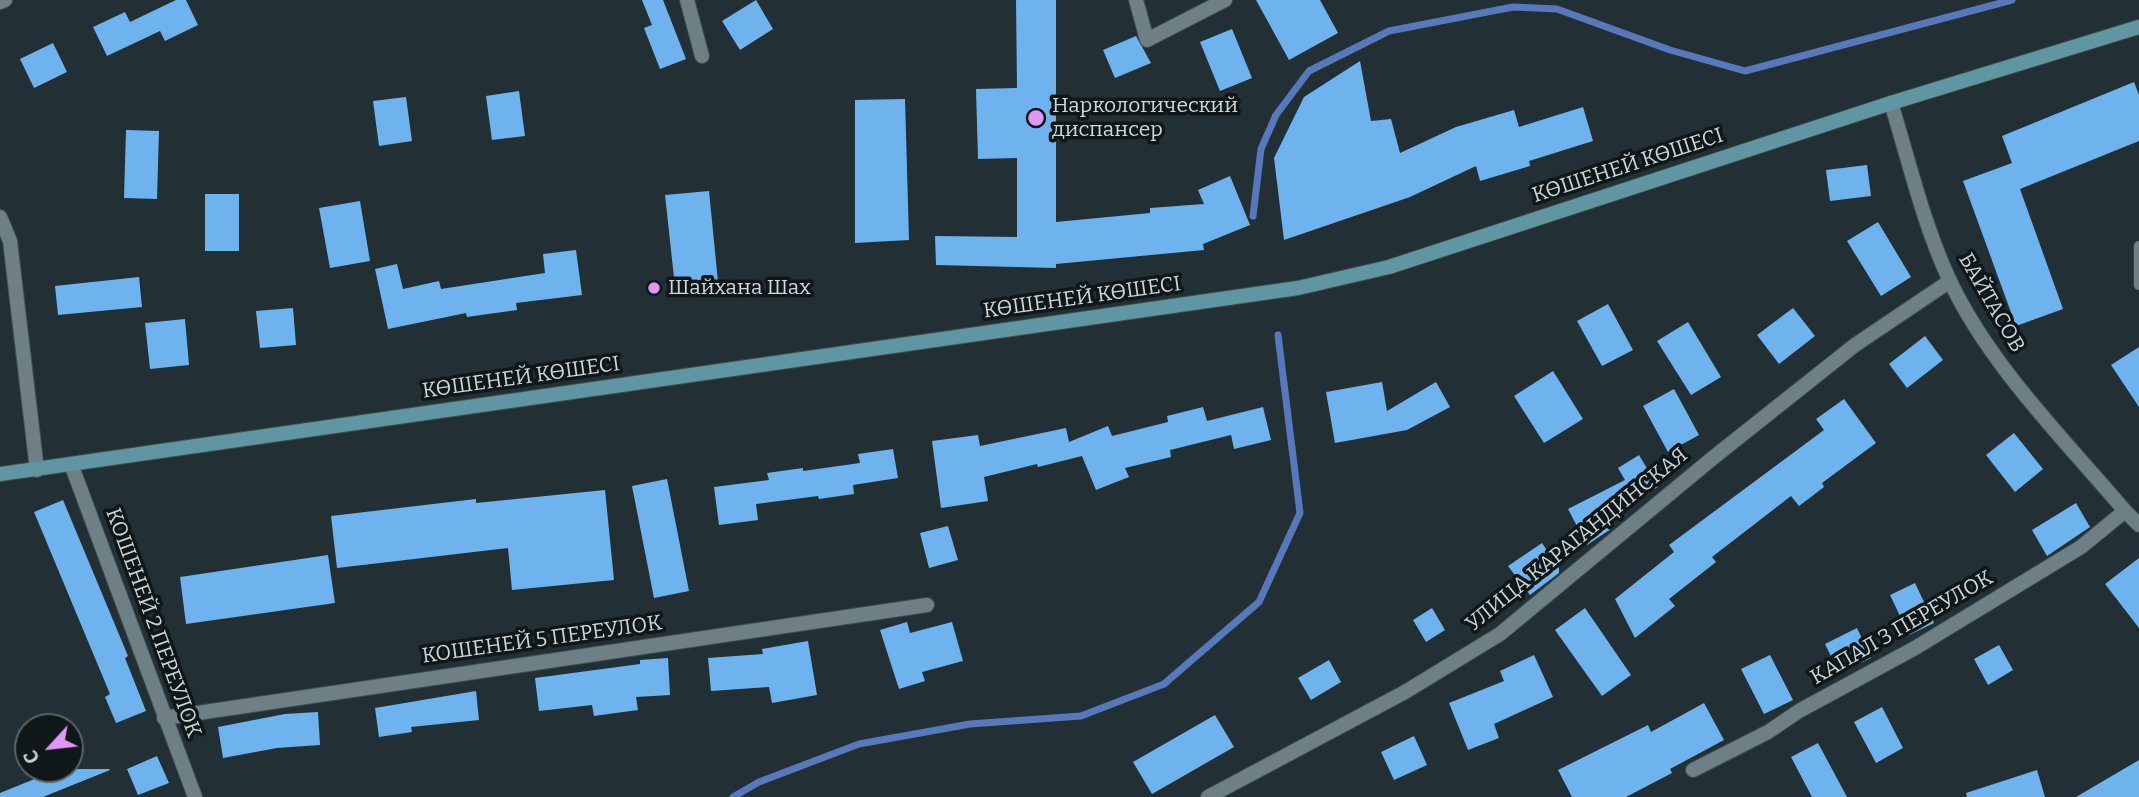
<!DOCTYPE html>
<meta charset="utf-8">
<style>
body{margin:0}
#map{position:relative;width:2139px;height:797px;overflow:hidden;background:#223036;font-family:Bitter,serif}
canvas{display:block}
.north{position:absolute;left:14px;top:713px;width:70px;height:70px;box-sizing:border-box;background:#101719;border:2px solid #5b6366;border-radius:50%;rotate:243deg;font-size:19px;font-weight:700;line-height:28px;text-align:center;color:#ccd5d9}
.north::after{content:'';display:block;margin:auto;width:24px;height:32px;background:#de98f2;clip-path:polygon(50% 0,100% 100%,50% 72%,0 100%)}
</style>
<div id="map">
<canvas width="2139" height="797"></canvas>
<div class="north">С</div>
</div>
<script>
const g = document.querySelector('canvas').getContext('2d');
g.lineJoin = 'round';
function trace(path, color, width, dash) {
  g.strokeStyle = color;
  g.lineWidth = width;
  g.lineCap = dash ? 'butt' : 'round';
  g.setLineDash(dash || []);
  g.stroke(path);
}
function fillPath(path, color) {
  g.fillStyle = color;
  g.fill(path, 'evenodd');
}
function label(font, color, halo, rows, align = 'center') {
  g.font = font + ' Bitter,serif';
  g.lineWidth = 7;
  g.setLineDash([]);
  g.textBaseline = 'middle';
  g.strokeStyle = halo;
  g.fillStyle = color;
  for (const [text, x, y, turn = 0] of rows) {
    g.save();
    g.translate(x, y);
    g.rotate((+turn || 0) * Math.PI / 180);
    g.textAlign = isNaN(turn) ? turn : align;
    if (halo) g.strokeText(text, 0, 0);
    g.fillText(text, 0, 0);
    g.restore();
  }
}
const stream = new Path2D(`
 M 1253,216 L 1261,149 L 1276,115 L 1309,71 L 1389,31 L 1513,7 L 1557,9 L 1670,50 L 1745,71 L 2012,0
 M 733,797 L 759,782 L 859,744 L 970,724 L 1081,716 L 1164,684 L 1259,602 L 1300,513 L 1278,335`);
const building = new Path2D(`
 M 176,0 L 186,0 L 198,25 L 165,41 L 160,31 L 107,56 L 93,27 L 125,12 L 130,22 Z
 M 642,0 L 663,0 L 686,59 L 660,69 L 644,28 L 652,25 Z
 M 756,0 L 773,29 L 740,50 L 722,21 Z
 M 1016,0 L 1056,0 L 1056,222 L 1150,213 L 1150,208 L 1204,204 L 1198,190 L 1230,176 L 1250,225 L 1203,244 L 1204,250 L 1056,264 L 1056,268 L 936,265 L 935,236 L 1017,237 L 1017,158 L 978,159 L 976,89 L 1017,88 Z
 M 1256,0 L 1320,0 L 1338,33 L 1289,60 Z
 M 1232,29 L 1252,78 L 1220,91 L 1200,42 Z
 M 1136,36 L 1151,63 L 1115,78 L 1103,50 Z
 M 53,43 L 67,72 L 34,88 L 20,59 Z
 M 1360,61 L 1371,121 L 1391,119 L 1400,153 L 1456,127 L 1514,110 L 1519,127 L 1583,107 L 1593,141 L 1529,161 L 1530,166 L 1480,181 L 1476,166 L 1410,197 L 1284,240 L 1274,158 L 1304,97 Z
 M 2134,82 L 2139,95 L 2139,141 L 2020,189 L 2063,309 L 2016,326 L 1963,181 L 2012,163 L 2002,136 Z
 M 519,91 L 525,136 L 492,140 L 486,96 Z
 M 406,97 L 412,141 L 379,146 L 373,101 Z
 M 905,99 L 909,240 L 855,243 L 855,100 Z
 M 126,130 L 159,131 L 157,199 L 124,198 Z
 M 1867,165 L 1871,196 L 1830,201 L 1826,170 Z
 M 709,191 L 719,292 L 676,296 L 665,195 Z
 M 205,194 L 239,194 L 239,251 L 205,251 Z
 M 360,201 L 370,261 L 330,268 L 319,208 Z
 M 1878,222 L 1911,277 L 1881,296 L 1847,241 Z
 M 576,250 L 582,295 L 516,303 L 517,310 L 467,317 L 466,313 L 388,329 L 375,269 L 397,264 L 403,289 L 439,281 L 441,289 L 545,273 L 543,254 Z
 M 139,277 L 142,307 L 58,315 L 55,286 Z
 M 1608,304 L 1633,350 L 1602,366 L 1577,321 Z
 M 293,308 L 296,345 L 260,348 L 256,311 Z
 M 1793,308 L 1815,336 L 1779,364 L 1757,335 Z
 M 185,319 L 189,365 L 150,369 L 145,323 Z
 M 1688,322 L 1721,377 L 1691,395 L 1657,341 Z
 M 1925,336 L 1943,360 L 1907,388 L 1889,364 Z
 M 2139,347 L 2139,407 L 2111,365 Z
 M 1553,371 L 1583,419 L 1544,443 L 1514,396 Z
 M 1382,382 L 1387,411 L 1436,382 L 1450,407 L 1407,430 L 1335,443 L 1326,392 Z
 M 1674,389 L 1699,435 L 1668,452 L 1643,406 Z
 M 1844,399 L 1876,443 L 1822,483 L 1824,487 L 1799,506 L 1791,496 L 1712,557 L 1716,562 L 1669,599 L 1675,606 L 1635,638 L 1615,599 L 1674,552 L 1669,545 L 1824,430 L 1816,419 Z
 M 1203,407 L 1207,421 L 1263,407 L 1271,440 L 1234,449 L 1231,435 L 1170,450 L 1171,457 L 1125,468 L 1129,477 L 1096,490 L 1082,456 L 1038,467 L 1037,464 L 984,477 L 988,501 L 941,508 L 932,441 L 978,435 L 980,446 L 1066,428 L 1069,442 L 1108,426 L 1112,436 L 1168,422 L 1167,416 Z
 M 2014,433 L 2043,469 L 2015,492 L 1986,455 Z
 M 893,449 L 898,478 L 853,485 L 854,494 L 819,499 L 818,496 L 756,504 L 758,520 L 719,525 L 714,487 L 769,480 L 767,473 L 803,468 L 803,471 L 860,463 L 858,454 Z
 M 1639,455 L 1658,487 L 1608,516 L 1614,527 L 1587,545 L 1568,509 L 1625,480 L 1618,468 Z
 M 667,479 L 689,591 L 654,598 L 632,486 Z
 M 605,490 L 614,580 L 512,590 L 508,548 L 337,568 L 331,516 L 476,499 L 476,503 Z
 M 63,500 L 128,656 L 125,658 L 146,711 L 116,723 L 105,697 L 110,694 L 34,512 Z
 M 2076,503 L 2090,527 L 2047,556 L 2032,530 Z
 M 948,526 L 958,560 L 929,568 L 920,533 Z
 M 1542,543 L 1559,568 L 1559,573 L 1530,595 L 1508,566 Z
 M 328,555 L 335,603 L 186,624 L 180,577 Z
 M 2139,558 L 2139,628 L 2105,584 Z
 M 1915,583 L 1934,623 L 1909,635 L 1890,595 Z
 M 1432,608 L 1445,630 L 1426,642 L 1413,620 Z
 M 1585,608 L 1631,675 L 1602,696 L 1555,630 Z
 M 907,622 L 910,633 L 952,622 L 963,661 L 922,672 L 925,681 L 899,689 L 880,630 Z
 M 1857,628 L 1871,658 L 1839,673 L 1825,644 Z
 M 808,641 L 817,695 L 772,703 L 769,687 L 711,691 L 708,658 L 763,654 L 762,649 Z
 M 1999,645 L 2013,670 L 1988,685 L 1974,659 Z
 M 1534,655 L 1553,697 L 1494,724 L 1499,738 L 1468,750 L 1449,703 L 1504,681 L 1500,671 Z
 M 1770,655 L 1793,700 L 1764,714 L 1741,669 Z
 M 668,658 L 670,695 L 636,697 L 638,710 L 594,716 L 592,705 L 539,711 L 535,678 L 640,664 L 640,660 Z
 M 1329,660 L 1341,682 L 1311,700 L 1298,678 Z
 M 476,691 L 479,720 L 411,727 L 412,732 L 379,737 L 375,708 Z
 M 1704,703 L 1724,740 L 1670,769 L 1672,773 L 1626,797 L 1572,797 L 1558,770 L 1648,725 L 1651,732 Z
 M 1882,707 L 1903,748 L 1876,763 L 1854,722 Z
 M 318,712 L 320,745 L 277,748 L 223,758 L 218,727 L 285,714 Z
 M 1215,715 L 1234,747 L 1152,794 L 1133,762 Z
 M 1414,736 L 1427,765 L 1394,780 L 1381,752 Z
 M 1818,743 L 1847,797 L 1812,797 L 1791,757 Z
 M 157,756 L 169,783 L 138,795 L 127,769 Z
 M 2139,760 L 2139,797 L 2076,797 Z
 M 39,769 L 109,769 L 110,770 L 43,797 L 0,797 L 0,793 L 42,776 Z
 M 2037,770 L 2045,797 L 1967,797 L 1966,793 Z`);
const service = new Path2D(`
 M 2139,246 L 2139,285`);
const minor = new Path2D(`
 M 687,0 L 702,56
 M 1136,0 L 1147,40 L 1225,0
 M 0,2 L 5,0
 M 0,217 L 10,241 L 37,470
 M 71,464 L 195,797
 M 164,718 L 927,605
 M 1693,770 L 1768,732 L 1799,711 L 1915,648 L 2081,547 L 2125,511
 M 1208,797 L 1405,692 L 1500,634 L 1714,457 L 1855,345 L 1950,281`);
const tertiary = new Path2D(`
 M 1891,103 C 1909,161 1923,223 1949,279 C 1989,365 2064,439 2125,511 L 2139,525`);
const secondary = new Path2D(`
 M 0,474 L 1298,288 L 1389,267 L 1891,103 L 2139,27`);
const markers = [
 [1036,118,9,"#de98f2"],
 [654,288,7,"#de98f2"]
];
const poiNames = [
 ["Наркологический",1052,106],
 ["диспансер",1052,130],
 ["Шайхана Шах",668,288]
];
const streetNames = [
 ["КӨШЕНЕЙ КӨШЕСІ",1628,166,-18],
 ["КӨШЕНЕЙ КӨШЕСІ",1082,298,-8],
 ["БАЙТАСОВ",1991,303,60],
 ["КӨШЕНЕЙ КӨШЕСІ",521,378,-8],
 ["УЛИЦА КАРАГАНДИНСКАЯ",1577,540,-39],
 ["КОШЕНЕЙ 2 ПЕРЕУЛОК",153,623,70],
 ["КАПАЛ 3 ПЕРЕУЛОК",1902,628,-30],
 ["КОШЕНЕЙ 5 ПЕРЕУЛОК",542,640,-8]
];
trace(stream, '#5778bb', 7);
fillPath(building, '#6eb3ee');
trace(service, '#404d52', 11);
trace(minor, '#404d52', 16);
trace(tertiary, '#404d52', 16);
trace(secondary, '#404d52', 16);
trace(service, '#6f7f86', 10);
trace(minor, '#6f7f86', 14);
trace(tertiary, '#6f7f86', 14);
trace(secondary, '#6096a1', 14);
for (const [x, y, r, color] of markers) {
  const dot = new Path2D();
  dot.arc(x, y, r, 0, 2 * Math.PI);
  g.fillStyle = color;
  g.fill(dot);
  trace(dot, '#101719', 2.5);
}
label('21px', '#ccd5d9', '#101719', poiNames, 'left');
label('21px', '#ccd5d9', '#101719', streetNames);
</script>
